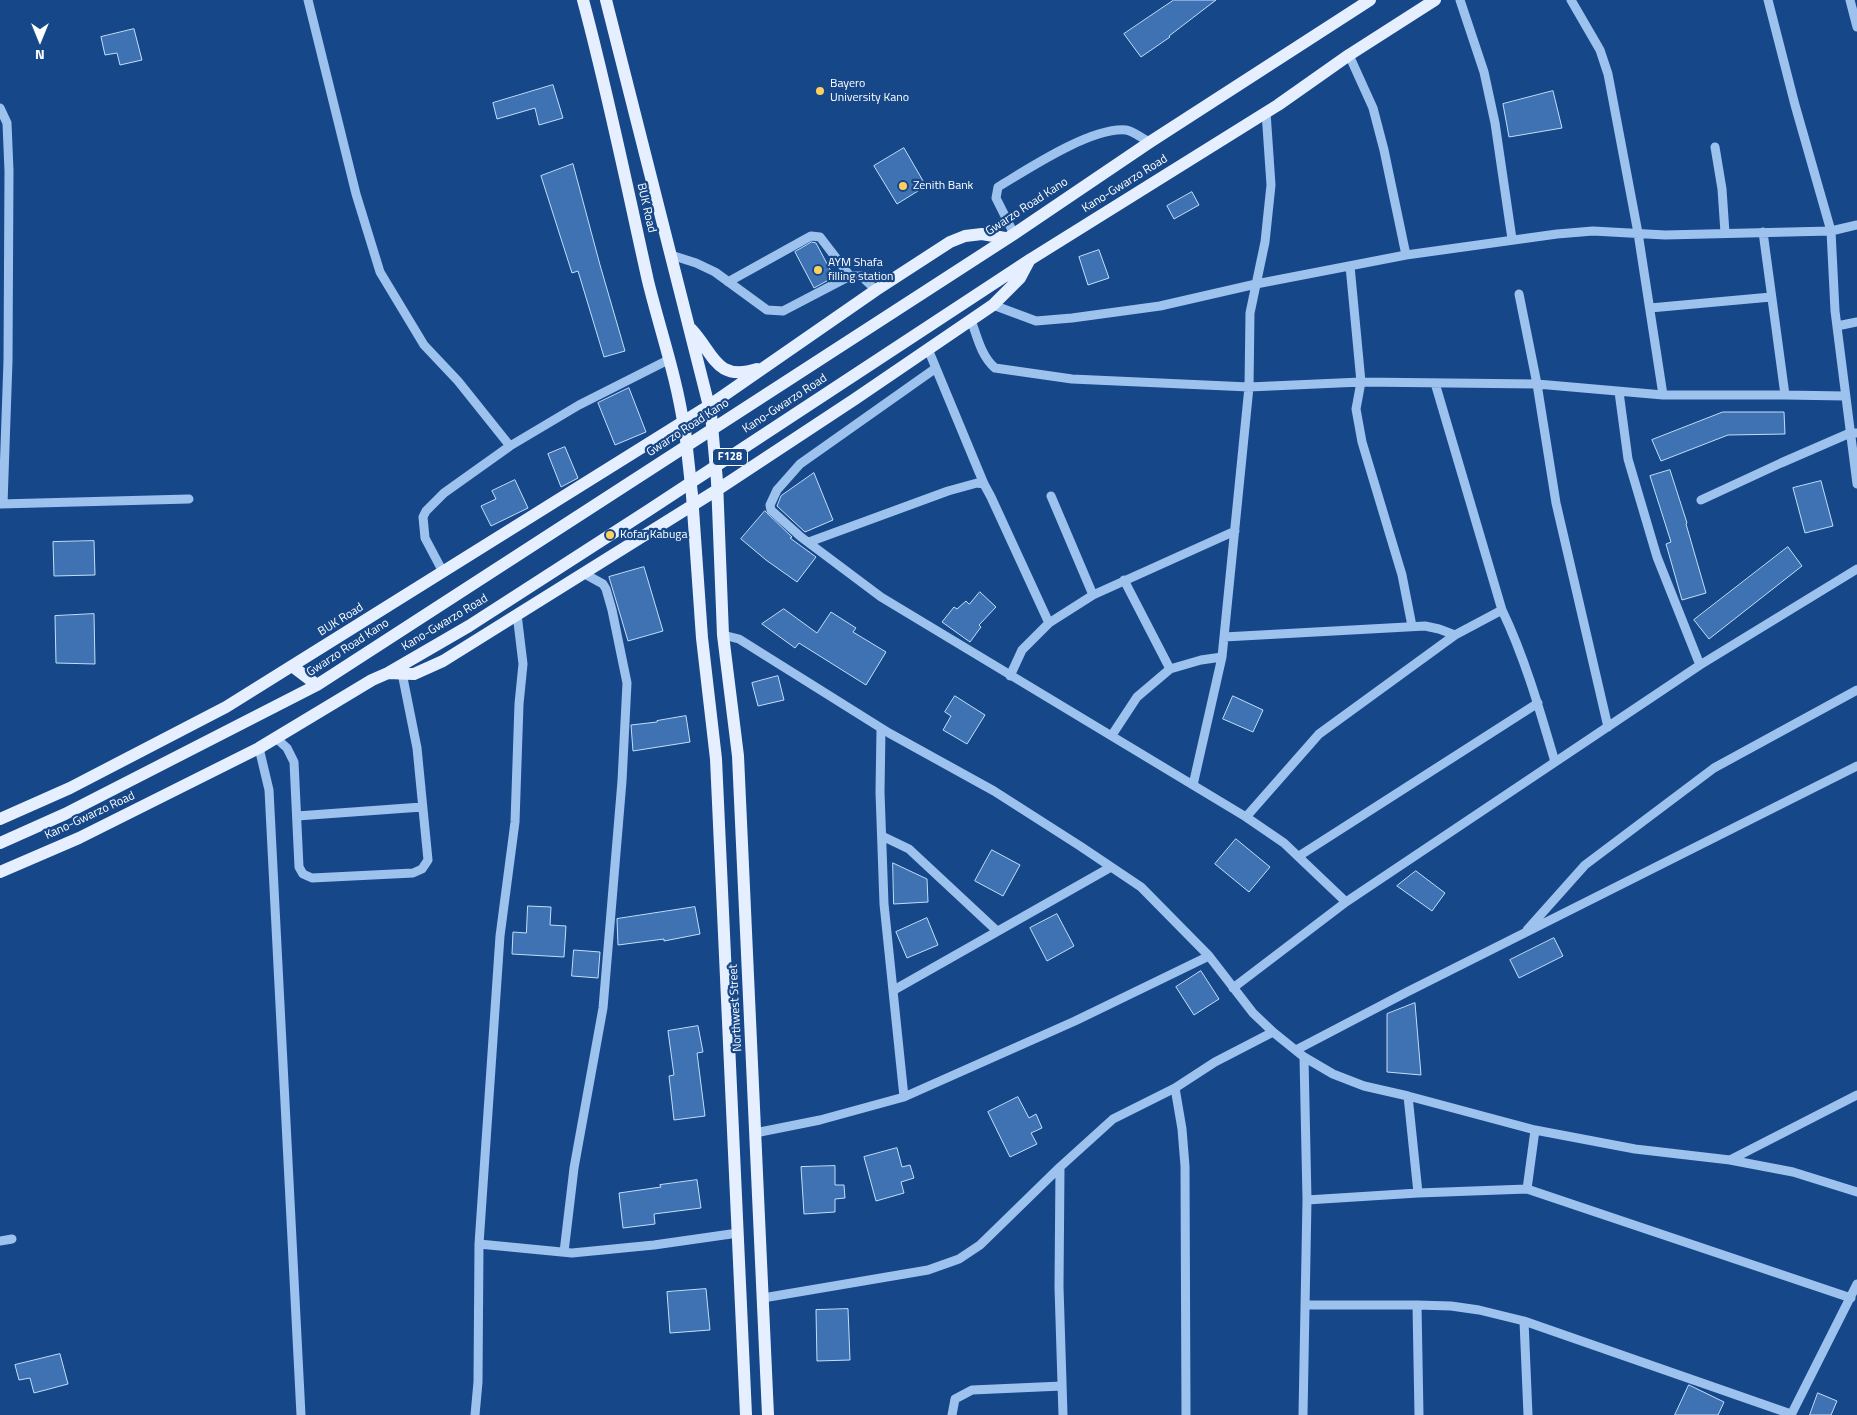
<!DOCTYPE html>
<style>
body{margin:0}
#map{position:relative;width:1857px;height:1415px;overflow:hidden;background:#164889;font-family:"Titillium Web",sans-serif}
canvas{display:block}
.north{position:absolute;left:15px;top:15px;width:50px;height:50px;-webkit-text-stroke:4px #164889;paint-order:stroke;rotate:180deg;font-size:14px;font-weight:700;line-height:20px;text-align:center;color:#fff}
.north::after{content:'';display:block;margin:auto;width:18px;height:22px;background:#fff;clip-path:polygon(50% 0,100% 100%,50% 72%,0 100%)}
</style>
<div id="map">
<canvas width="1857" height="1415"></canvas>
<div class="north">N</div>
</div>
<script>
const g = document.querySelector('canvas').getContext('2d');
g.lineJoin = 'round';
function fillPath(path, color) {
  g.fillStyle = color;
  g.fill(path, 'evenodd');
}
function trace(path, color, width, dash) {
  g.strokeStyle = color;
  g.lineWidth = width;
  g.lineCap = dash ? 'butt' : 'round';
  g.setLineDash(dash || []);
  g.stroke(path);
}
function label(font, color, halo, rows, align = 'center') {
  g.font = font + ' "Titillium Web",sans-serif';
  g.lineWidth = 4.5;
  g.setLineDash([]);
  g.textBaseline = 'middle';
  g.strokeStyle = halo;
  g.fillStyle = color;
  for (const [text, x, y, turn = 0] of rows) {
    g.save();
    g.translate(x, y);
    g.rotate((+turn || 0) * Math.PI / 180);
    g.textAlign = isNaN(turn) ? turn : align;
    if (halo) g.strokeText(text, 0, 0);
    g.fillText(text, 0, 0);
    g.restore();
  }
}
const building = new Path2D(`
 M 1174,0 L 1216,0 L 1169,36 L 1170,37 L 1141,57 L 1124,34 Z
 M 134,29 L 142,60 L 120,65 L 117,53 L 105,55 L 101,37 Z
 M 553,85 L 563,118 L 539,125 L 535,108 L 497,119 L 493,103 Z
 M 1553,91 L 1562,128 L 1509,137 L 1503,104 Z
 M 904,148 L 926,186 L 897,204 L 874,166 Z
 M 573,164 L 600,265 L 625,351 L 604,357 L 578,271 L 572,273 L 541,176 Z
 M 1192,192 L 1199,205 L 1174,219 L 1167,206 Z
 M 812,242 L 816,243 L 834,277 L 814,288 L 795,252 Z
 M 1099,250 L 1109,278 L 1088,285 L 1079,257 Z
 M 629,388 L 646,432 L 615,445 L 598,403 Z
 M 1723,412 L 1784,412 L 1785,434 L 1728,435 L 1661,461 L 1652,440 Z
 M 565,447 L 578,478 L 561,487 L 548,454 Z
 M 1670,470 L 1687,523 L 1686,524 L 1706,593 L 1682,600 L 1666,544 L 1671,542 L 1650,476 Z
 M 814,473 L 833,520 L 805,532 L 777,506 L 781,496 Z
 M 515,480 L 528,508 L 491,526 L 481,506 L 496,499 L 492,491 Z
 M 1821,481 L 1833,526 L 1805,533 L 1793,488 Z
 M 765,511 L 792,537 L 790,538 L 816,557 L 797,582 L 766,560 L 741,539 Z
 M 94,541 L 95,575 L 54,576 L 53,542 Z
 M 1788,547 L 1802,566 L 1709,639 L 1694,620 Z
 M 644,567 L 663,631 L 628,641 L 609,577 Z
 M 980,592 L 996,607 L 979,625 L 981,627 L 970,642 L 942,622 L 954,607 L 957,609 L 966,601 L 969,604 Z
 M 784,609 L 817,633 L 831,612 L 856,628 L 853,632 L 886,652 L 866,685 L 799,643 L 795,648 L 762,624 Z
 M 94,614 L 95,664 L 56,663 L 55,616 Z
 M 778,676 L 784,700 L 758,706 L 752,683 Z
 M 955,696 L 985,715 L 967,744 L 943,730 L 951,716 L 945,712 Z
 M 1233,696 L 1263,710 L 1253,732 L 1223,719 Z
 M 686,716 L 690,742 L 633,751 L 631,725 L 657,722 L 657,721 Z
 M 1236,839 L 1270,867 L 1249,892 L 1215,864 Z
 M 992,850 L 1020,865 L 1003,896 L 975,881 Z
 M 893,863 L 927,879 L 928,902 L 894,904 Z
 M 1416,871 L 1445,893 L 1432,911 L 1397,886 Z
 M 528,906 L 551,907 L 550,925 L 566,926 L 564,957 L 512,954 L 513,932 L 526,933 Z
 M 695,907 L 700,934 L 664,941 L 664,939 L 618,945 L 617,919 Z
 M 1057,914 L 1074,946 L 1047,961 L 1030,928 Z
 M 927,918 L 938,945 L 907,958 L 896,932 Z
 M 1554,938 L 1563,956 L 1519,978 L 1510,960 Z
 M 574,950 L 600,952 L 598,978 L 572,976 Z
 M 1201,971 L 1219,999 L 1194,1015 L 1176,987 Z
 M 1415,1003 L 1421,1075 L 1387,1072 L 1387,1014 Z
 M 698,1026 L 703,1052 L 697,1053 L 705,1116 L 674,1120 L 669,1076 L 674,1075 L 668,1031 Z
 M 1018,1097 L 1029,1118 L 1036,1114 L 1042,1128 L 1031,1133 L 1037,1144 L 1010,1157 L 988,1112 Z
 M 897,1148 L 902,1167 L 910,1165 L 914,1178 L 901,1182 L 904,1193 L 876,1201 L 864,1157 Z
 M 835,1166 L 835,1185 L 844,1185 L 845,1198 L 835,1199 L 835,1212 L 804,1214 L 801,1167 Z
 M 697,1180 L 701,1208 L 654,1214 L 655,1224 L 623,1228 L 619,1193 L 661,1187 L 660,1185 Z
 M 706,1289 L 710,1330 L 670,1333 L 667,1292 Z
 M 848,1309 L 850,1360 L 817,1361 L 816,1310 Z
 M 60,1354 L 68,1384 L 34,1393 L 30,1378 L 19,1380 L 15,1365 Z
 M 1689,1385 L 1724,1402 L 1718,1415 L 1675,1415 Z
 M 1818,1393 L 1837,1401 L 1831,1415 L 1810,1415 Z`);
const minor = new Path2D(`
 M 308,0 L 356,194 L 380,272 L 424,345 L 458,381 L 510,446
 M 1460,0 L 1484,72 L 1495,123 L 1512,239
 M 1571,0 L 1600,50 L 1608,74 L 1638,233 L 1663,395
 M 1768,0 L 1795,105 L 1831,231 L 1835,311 L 1857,484
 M 1850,0 L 1857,27
 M 1349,55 L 1373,108 L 1384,150 L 1406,255
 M 0,108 L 7,123 L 9,171 L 8,361 L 3,504
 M 1715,147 L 1722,189 L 1725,233
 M 1763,232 L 1785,395
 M 1014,234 L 996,198 L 998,187 C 1028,169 1091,127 1126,130 C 1133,131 1143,139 1150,142
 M 671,255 L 696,263 L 715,272 L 767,310 L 783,311 L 850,276 L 861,276 L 876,290
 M 1350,266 L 1361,382 L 1356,409 L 1362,442 L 1402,575 L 1412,626
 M 728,282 L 811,236 L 820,237 L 850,276
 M 1519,294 L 1537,384 L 1556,503 L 1608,727
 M 993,305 L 1036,321 L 1072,318 L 1160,306 L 1256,284 L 1406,255 L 1557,234 L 1593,231 L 1665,235 L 1831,231 L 1857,225
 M 1650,308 L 1771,297
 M 971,320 C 977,336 981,356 995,368 L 1072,379 L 1249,387 L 1361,382 L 1537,384 L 1663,395 L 1785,395 L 1845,396
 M 1837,326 L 1857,322
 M 928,349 L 984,484 L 991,497 L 1049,623
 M 936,368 L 800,464 L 777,490 L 770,505 L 771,510 L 801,537 L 881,597 L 1246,817 L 1284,843 L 1346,902
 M 1435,383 L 1502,610 C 1525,658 1540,711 1555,762
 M 1619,392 L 1628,459 L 1657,557 L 1700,665
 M 1051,496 L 1093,595
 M 1701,500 L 1781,463 L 1850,433 L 1857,433
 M 0,504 L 189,499
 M 809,542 L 948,491 L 977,483 L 984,484
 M 443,572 L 425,538 L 423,517 L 426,511 L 444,493 L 510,446 L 579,405 L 670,359
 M 1124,580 L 1170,669
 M 723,635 L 739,639 L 889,733 L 994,791 L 1080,846 L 1141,887 L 1209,956 L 1253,1013 L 1273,1032 L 1304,1057 L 1333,1074 L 1364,1086 L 1408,1096 L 1535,1130 L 1635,1149 L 1730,1160 L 1793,1172 L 1857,1192
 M 1224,637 L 1425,626 L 1439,629 L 1455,635
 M 1010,676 L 1022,650 L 1049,623 L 1093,595 L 1235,531
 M 881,729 L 880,792 L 884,904 L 904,1097
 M 1112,735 L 1137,697 L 1170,669 L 1201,660 L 1222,657
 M 276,738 L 287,748 L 294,762 L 299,867 L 303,874 L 312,878 L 413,873 L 422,869 L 428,860 L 417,748 L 401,668
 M 259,748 L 269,790 L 301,1415
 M 1193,785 L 1222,657 L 1249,387 L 1250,313 L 1265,242 L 1271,185 L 1266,112
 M 297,816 L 422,807
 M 1246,817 L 1319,734 L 1455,635 L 1502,610
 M 882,836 L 909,849 L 997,931
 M 1299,856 L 1538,703
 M 1527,930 L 1585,865 L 1714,768 L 1857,690
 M 1233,988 L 1346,902 L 1700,665 L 1857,569
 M 894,990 L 1111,867
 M 1296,1050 L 1407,992 L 1857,766
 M 1175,1088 L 1182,1129 L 1185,1166 L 1186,1415
 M 1408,1096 L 1418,1193
 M 755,1133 L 820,1120 L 904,1097 L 1075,1021 L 1209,956
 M 1730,1160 L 1857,1095
 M 1060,1167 L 1059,1287 L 1063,1415
 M 1527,1189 L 1535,1130
 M 1307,1200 L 1418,1193 L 1527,1189 L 1851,1298
 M 0,1241 L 12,1239
 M 479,1244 L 572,1253 L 654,1245 L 738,1233
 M 564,1252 L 574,1168 L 603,1008 L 622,781 L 627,683 L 612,610 L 606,589 L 603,584 L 583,573
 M 763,1298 L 928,1270 L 959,1259 L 980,1245 L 1060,1167 L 1113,1119 L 1175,1088 L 1215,1062 L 1273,1032
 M 1305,1305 L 1417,1305 L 1451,1306 L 1479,1310 L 1524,1321 L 1791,1414
 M 1417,1305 L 1419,1415
 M 1524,1321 L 1528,1415
 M 475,1415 L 478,1382 L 479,1244 L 500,936 L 515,822 L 519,704 L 523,664 L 517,614
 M 952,1415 L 955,1399 L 972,1390 L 1062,1386
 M 1303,1415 L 1307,1200 L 1304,1057
 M 1791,1415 L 1857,1284`);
const major = new Path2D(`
 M 583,0 C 608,93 627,187 648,281 C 660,330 677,378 684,428
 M 606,0 L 711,414
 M 691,329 C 714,353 715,382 757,369
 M 717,481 L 723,635 L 738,756 L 768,1415
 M 692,495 L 702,638 L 716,759 L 746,1415
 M 292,666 L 317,685
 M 388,673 L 414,674 L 443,661 L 717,490 L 855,399 L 993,305 L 1020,278 L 1029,261
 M 0,819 L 70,788 L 226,707 L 710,405 L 876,290 L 950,242 L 965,236 L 982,234 L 1005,238
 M 0,843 L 65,814 L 317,685 L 1014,234 L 1150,142 L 1370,0
 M 0,872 L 79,838 L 259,748 L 372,680 L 388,673 L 469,626 L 649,510 L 1031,259 L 1278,105 L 1349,55 L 1435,0`);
const majorBridge = new Path2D(`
 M 711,414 L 717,481
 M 685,430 L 692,495`);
const markers = [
 [820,91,5,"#ffd15c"],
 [903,186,5,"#ffd15c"],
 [818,270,5,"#ffd15c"],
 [610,535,5,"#ffd15c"]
];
const shields = [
 [730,457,35]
];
const shieldNames = [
 ["F128",730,457]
];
const poiNames = [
 ["Bayero",830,84],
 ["University Kano",830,98],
 ["Zenith Bank",913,186],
 ["AYM Shafa",828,263],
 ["filling station",828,277],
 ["Kofar Kabuga",620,535]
];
const streetNames = [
 ["Kano-Gwarzo Road",1125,184,-32],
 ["Gwarzo Road Kano",1027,207,-33],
 ["BUK Road",646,208,77],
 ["Kano-Gwarzo Road",785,404,-33],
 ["Gwarzo Road Kano",688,428,-33],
 ["BUK Road",341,620,-32],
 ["Kano-Gwarzo Road",445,623,-31],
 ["Gwarzo Road Kano",348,648,-33],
 ["Kano-Gwarzo Road",90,816,-25],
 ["Northwest Street",736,1008,-93]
];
fillPath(building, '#3f72b2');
trace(building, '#c4ddfa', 1);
trace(minor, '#9ec2ee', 9);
trace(major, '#e6efff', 12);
trace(majorBridge, '#e6efff', 12);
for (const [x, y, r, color] of markers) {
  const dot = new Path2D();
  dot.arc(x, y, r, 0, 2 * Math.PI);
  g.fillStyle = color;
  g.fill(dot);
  trace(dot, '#164889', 2);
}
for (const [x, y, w] of shields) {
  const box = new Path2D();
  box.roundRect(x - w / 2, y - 8.5, w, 17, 4);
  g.fillStyle = '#164889';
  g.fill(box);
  trace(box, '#fff', 1);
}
label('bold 11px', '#fff', null, shieldNames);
label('12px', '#fff', '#164889', poiNames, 'left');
label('12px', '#fff', '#164889', streetNames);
</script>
